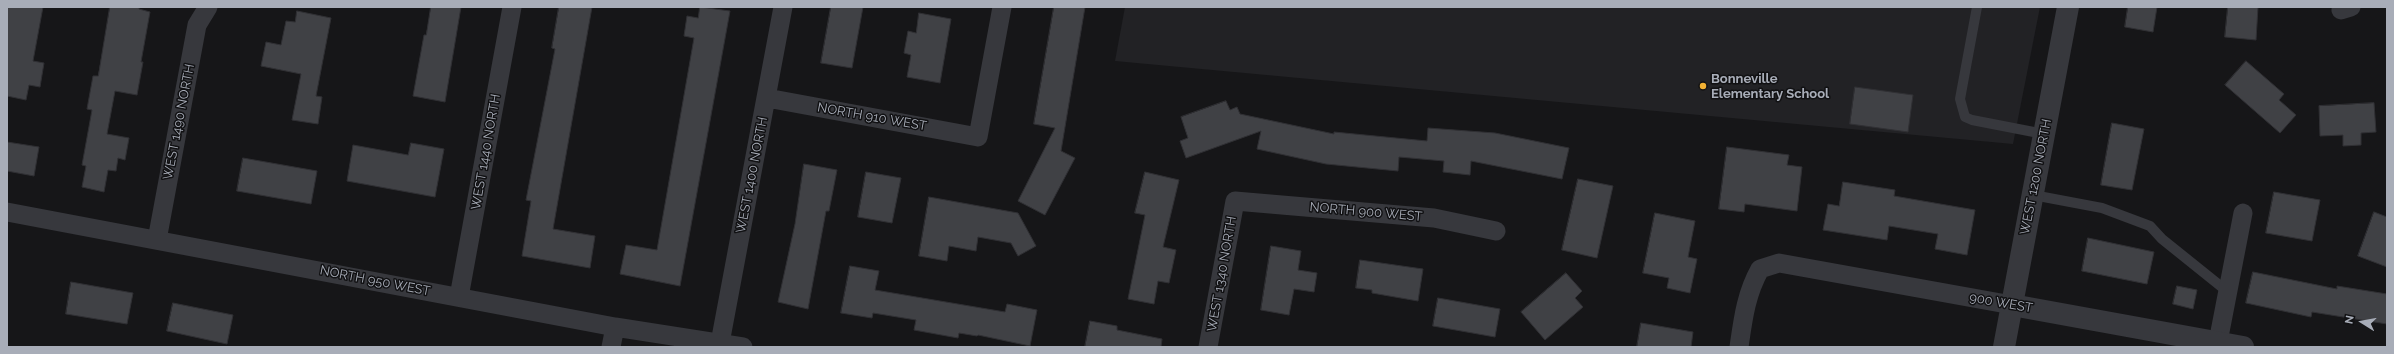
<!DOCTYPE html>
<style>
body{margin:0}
#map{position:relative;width:2394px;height:354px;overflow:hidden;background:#161618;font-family:Raleway,sans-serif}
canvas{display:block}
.frame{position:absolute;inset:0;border:8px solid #a8adb8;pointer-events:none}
.north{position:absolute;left:2342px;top:302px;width:40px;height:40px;-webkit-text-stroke:3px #111113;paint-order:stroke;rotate:281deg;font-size:11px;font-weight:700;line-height:16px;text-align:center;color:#a8adb8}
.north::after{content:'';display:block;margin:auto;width:14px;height:18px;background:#a8adb8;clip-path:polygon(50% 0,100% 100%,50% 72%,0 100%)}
</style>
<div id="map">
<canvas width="2394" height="354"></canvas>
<div class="frame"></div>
<div class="north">N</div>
</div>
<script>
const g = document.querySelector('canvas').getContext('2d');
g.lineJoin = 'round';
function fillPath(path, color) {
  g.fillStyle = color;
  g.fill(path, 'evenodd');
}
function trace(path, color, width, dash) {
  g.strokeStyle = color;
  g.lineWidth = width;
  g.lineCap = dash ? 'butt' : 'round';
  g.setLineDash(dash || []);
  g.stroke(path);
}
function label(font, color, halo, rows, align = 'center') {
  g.font = font + ' Raleway,sans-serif';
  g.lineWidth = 3;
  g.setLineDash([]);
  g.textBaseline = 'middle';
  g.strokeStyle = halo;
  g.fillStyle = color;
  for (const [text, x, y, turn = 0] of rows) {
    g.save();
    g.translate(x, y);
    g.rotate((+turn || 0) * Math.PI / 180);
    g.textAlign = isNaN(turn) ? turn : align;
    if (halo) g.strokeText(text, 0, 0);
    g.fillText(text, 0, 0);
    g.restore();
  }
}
const built = new Path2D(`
 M 1125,7 L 2040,7 L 2013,144 L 1115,61 Z`);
const building = new Path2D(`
 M 7,7 L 43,7 L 33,61 L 44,63 L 40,87 L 29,85 L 26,100 L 7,96 Z
 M 110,7 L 139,7 L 139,9 L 150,12 L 141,62 L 143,62 L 137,95 L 115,91 L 107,134 L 129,138 L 125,160 L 118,158 L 116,171 L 108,170 L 104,192 L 82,187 L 86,166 L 82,165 L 92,110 L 87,109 L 93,76 L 98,76 Z
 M 431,7 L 461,7 L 445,102 L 413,96 L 424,35 L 426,35 Z
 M 559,7 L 592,7 L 553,229 L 595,236 L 590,268 L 522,256 L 531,201 L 526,200 L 555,49 L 552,48 Z
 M 700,7 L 730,11 L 680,286 L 620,274 L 626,245 L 657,250 L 694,38 L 684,36 L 687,16 L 698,18 Z
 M 831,7 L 863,7 L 852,68 L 821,63 Z
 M 1054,7 L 1085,7 L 1061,151 L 1075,158 L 1045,215 L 1018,201 L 1055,128 L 1034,124 Z
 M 2128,7 L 2157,7 L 2153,32 L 2125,27 Z
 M 2228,7 L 2258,7 L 2256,40 L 2225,37 Z
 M 297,11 L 331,18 L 316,96 L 322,97 L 318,124 L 292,120 L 301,74 L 261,66 L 266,42 L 281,45 L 286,21 L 295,22 Z
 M 919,13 L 951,19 L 940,83 L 907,77 L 911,55 L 904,53 L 908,31 L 916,33 Z
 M 2246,61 L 2284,94 L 2279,100 L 2296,115 L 2280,133 L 2225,85 Z
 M 1855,87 L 1913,95 L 1908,132 L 1850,124 Z
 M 1226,101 L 1230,110 L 1237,107 L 1240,114 L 1334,134 L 1334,132 L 1427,141 L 1428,128 L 1495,133 L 1569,148 L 1562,179 L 1471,161 L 1470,175 L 1443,172 L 1444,161 L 1399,157 L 1398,171 L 1326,164 L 1257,149 L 1261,131 L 1186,158 L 1180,141 L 1188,138 L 1181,117 Z
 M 2374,103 L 2376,132 L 2361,133 L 2361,145 L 2343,146 L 2343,135 L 2320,136 L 2319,106 Z
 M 2112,123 L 2144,129 L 2132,190 L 2101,185 Z
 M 7,142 L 39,147 L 34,176 L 7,171 Z
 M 411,143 L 444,149 L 435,197 L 347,181 L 353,145 L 408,155 Z
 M 1727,147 L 1789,155 L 1787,165 L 1802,167 L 1797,211 L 1745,204 L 1744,212 L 1719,209 Z
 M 243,158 L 317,171 L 311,204 L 237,191 Z
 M 804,164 L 837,170 L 829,211 L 826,211 L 808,309 L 778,302 L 795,224 Z
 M 866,172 L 901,178 L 892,223 L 858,217 Z
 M 1145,172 L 1179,180 L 1163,247 L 1176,250 L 1169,283 L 1158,281 L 1154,304 L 1128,299 L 1145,215 L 1135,213 Z
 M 1578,179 L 1613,186 L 1597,258 L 1562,250 Z
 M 1843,182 L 1895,190 L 1894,196 L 1975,210 L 1967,255 L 1935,249 L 1938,234 L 1889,226 L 1887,240 L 1823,230 L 1828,204 L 1839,206 Z
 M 2274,192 L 2320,200 L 2312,241 L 2266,233 Z
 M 929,197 L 1018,213 L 1036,246 L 1018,256 L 1011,243 L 978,237 L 976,251 L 949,246 L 947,261 L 919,256 Z
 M 2374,212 L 2387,217 L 2387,267 L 2358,256 Z
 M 1655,213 L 1695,221 L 1688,257 L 1697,259 L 1690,293 L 1667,288 L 1669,278 L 1643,273 Z
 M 2088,238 L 2154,252 L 2147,284 L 2082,271 Z
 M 1271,246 L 1301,251 L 1298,270 L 1317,273 L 1314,292 L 1294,289 L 1289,315 L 1261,310 Z
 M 1360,260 L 1423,269 L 1418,301 L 1372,293 L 1372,290 L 1356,288 Z
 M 850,266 L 879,271 L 875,290 L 1005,312 L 1007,304 L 1037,310 L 1030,346 L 978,335 L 977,336 L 959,333 L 958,338 L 914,330 L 916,320 L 873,313 L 872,318 L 841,313 Z
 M 2253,272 L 2337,289 L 2337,286 L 2387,294 L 2387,324 L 2312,312 L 2311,317 L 2246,303 Z
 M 1566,273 L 1582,291 L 1575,298 L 1583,307 L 1545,340 L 1521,312 Z
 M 71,282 L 133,293 L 127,324 L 66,314 Z
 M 2177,286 L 2197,290 L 2193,309 L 2173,304 Z
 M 1438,298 L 1500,309 L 1495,337 L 1433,326 Z
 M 173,303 L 233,315 L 227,344 L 167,331 Z
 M 1090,321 L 1117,326 L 1117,330 L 1162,339 L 1161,347 L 1085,347 Z
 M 1641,323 L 1693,332 L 1691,347 L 1637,347 Z`);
const service = new Path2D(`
 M 1977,7 L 1960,99 L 1965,117 L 1972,120 L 2044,134
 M 2033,195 L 2102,208 L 2150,226 L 2162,239 L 2228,292`);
const minor = new Path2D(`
 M 2341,10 L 2351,7
 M 767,98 L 978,137 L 1002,7
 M 7,212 L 615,327 L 743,347
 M 157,240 L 197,25 L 208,7
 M 459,297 L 512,7
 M 2218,342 L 2243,213
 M 720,343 L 783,7
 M 611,347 L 615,327
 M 1208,347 L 1235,201 L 1434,218 L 1496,231
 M 1739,347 C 1743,319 1746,294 1760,269 L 1779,263 L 2012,305`);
const tertiary = new Path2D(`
 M 2012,305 L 2243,347
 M 2004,347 L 2068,7`);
const markers = [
 [1703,86,4,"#f2b134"]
];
const poiNames = [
 ["Bonneville",1711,79],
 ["Elementary School",1711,94]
];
const streetNames = [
 ["NORTH 910 WEST",872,117,10],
 ["WEST 1490 NORTH",179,122,-79],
 ["WEST 1440 NORTH",486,152,-80],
 ["WEST 1400 NORTH",752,175,-79],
 ["WEST 1200 NORTH",2036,177,-79],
 ["NORTH 900 WEST",1366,212,5],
 ["WEST 1340 NORTH",1222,274,-80],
 ["NORTH 950 WEST",375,281,11],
 ["900 WEST",2001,303,10]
];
fillPath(built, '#222225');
fillPath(building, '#404145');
trace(building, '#303034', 1);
trace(service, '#37383d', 10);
trace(minor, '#37383d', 19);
trace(tertiary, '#37383d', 22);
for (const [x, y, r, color] of markers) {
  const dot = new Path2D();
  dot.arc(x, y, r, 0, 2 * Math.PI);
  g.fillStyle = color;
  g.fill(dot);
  trace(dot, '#111113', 1.5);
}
label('bold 13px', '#a8adb8', '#111113', poiNames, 'left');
label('13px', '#a8adb8', '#111113', streetNames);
</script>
